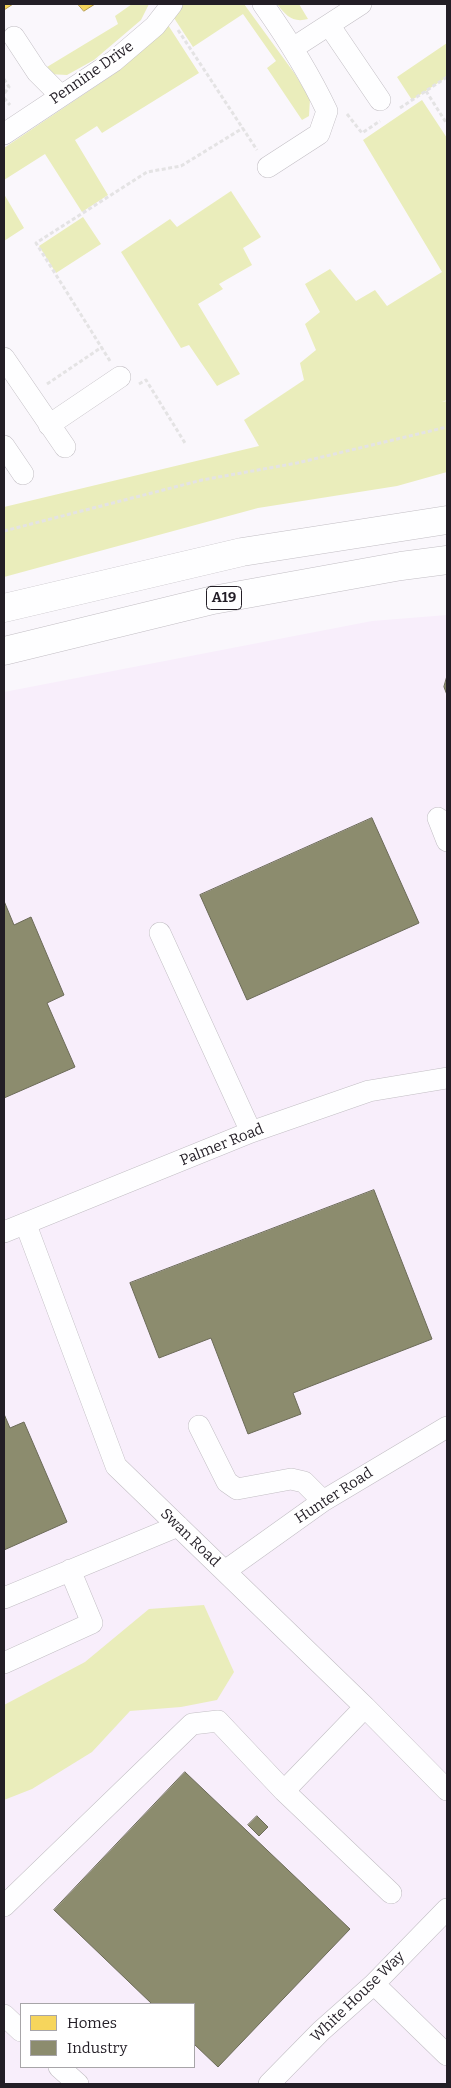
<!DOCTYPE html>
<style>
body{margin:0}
#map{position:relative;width:451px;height:2088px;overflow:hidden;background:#faf7fc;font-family:Bitter,serif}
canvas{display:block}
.frame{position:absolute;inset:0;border:5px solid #231e26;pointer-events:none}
.legend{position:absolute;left:20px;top:2003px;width:175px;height:65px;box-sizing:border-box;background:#fff;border:1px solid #a7a5a8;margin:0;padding:6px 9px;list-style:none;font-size:15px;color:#231e26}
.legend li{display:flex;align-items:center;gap:10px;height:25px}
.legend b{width:25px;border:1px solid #a7a5a8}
</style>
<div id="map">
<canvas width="451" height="2088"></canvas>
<div class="frame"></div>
<ul class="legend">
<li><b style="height:14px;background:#f6d55c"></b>Homes</li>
<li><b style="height:14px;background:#8c8c6e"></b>Industry</li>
</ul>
</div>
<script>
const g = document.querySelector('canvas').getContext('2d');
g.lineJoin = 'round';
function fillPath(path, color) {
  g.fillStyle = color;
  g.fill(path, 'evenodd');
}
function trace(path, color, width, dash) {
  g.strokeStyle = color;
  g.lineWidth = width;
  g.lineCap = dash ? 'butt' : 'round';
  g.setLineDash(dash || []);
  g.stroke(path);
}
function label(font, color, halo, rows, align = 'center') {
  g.font = font + ' Bitter,serif';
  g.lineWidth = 5;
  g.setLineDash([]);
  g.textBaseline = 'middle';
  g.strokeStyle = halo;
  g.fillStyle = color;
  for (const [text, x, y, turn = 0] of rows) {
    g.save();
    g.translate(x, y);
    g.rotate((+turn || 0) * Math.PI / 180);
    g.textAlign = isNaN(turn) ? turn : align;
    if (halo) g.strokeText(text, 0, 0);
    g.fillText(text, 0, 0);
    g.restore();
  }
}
const industrial = new Path2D(`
 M 447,615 L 447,2084 L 4,2084 L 4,692 L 372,621 ZM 21,2004 L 194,2004 L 194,2067 L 21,2067 Z`);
const green = new Path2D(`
 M 132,4 L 149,4 L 141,20 L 94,60 L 67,75 L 48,74 L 42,70 L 118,24 L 115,16 Z
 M 181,4 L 244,4 L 295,74 L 310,99 L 309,116 L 302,120 L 267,68 L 276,61 L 243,14 L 193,47 L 174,18 Z
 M 277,4 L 299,4 L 308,19 C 293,23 286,16 277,4 Z
 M 168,25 L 199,73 L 102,133 L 97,126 L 75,140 L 108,195 L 82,212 L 45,154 L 4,180 L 4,148 L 114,74 Z
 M 447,43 L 447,77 L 412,100 L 397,77 Z
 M 422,100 L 447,138 L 447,400 L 442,402 L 447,401 L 447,472 L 397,486 L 258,508 L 4,577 L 4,507 L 259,446 L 244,420 L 304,380 L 300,363 L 316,350 L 305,324 L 320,312 L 305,284 L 330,269 L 356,301 L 375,290 L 387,306 L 442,272 L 363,140 Z
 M 231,191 L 261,237 L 243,248 L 252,265 L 219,284 L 223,289 L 198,304 L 240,374 L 217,386 L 189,345 L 181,348 L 121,252 L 170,219 L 177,227 Z
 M 4,194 L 24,228 L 4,241 Z
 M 83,217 L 101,244 L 56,273 L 39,246 Z
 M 204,1605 L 234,1672 L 217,1700 L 181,1707 L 130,1711 L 92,1752 L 32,1789 L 4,1800 L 4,1705 L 85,1662 L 149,1609 Z`);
const homes = new Path2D(`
 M 4,4 L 13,4 L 4,10 Z
 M 78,4 L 95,4 L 84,11 Z`);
const industry = new Path2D(`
 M 447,676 L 447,695 L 444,687 Z
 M 372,818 L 419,923 L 247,1000 L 200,895 Z
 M 4,901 L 14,925 L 31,917 L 64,995 L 47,1003 L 75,1067 L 4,1098 Z
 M 374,1190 L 432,1339 L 293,1393 L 301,1414 L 248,1434 L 211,1338 L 159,1358 L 130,1283 Z
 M 4,1414 L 10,1428 L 24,1422 L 67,1522 L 4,1550 Z
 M 185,1772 L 350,1929 L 218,2067 L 194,2044 L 194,2004 L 152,2004 L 54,1910 Z
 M 257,1816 L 268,1827 L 259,1836 L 248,1825 Z`);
const path = new Path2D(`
 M 178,30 L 257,150
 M 4,79 L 9,87 L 4,94
 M 426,91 L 447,124
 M 4,98 L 10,105
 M 400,108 L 447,77
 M 347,114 L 362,133 L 380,121
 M 110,361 L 36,243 L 147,172 L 181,166 L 243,128
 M 47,384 L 102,347
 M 139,384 L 146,380 L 185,443
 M 4,531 L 202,480 L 297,463 L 447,427`);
const minor = new Path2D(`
 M 263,4 C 287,38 309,73 327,111 L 319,134 L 268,167
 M 329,25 L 380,100
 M 14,37 L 37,72 L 61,96
 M 293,48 L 361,4
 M 4,134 L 114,61 L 155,26 L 172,4
 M 4,358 L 65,447
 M 49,425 L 120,377
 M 4,446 L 23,474
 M 438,818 L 447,841
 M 160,933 L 251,1132
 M 26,1225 L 116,1466 L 365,1707 L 447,1790
 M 4,1232 L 251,1132 L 369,1091 L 447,1078
 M 199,1426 L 227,1482 L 237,1489 L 291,1479 L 304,1482 L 323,1501
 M 225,1571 L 323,1501 L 447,1427
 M 4,1598 L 178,1526
 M 4,1663 L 92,1623 L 70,1570
 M 284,1791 L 391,1893
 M 4,1906 L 192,1724 L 218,1721 L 284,1791 L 365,1707
 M 374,1984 L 447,2055
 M 4,2015 L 21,2031
 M 59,2067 L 78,2084
 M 269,2084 L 321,2031 L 374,1984 L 447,1909`);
const highway = new Path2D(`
 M 4,608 L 242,552 L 447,520
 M 4,651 L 213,600 L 401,566 L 447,560`);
const shields = [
 [224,598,35]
];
const shieldNames = [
 ["A19",224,598]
];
const streetNames = [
 ["Pennine Drive",92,73,-35],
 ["Palmer Road",222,1145,-22],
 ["Hunter Road",334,1496,-33],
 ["Swan Road",190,1538,44],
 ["White House Way",358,1997,-44]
];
fillPath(industrial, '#f8eefb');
fillPath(green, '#eaedbb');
fillPath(homes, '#f6d55c');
trace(homes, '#b79e4c', 1);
fillPath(industry, '#8c8c6e');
trace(industry, '#6c6b58', 1);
trace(minor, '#c2bec4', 22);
trace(highway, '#c2bec4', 29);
trace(path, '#e4e3e4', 3, [4, 2.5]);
trace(minor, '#fefeff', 21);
trace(highway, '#fefeff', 28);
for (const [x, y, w] of shields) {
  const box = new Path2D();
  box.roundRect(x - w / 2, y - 11.5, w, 23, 4);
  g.fillStyle = '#fff';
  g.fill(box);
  trace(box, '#231e26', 1);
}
label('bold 14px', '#231e26', null, shieldNames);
label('15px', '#231e26', '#fff', streetNames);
</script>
